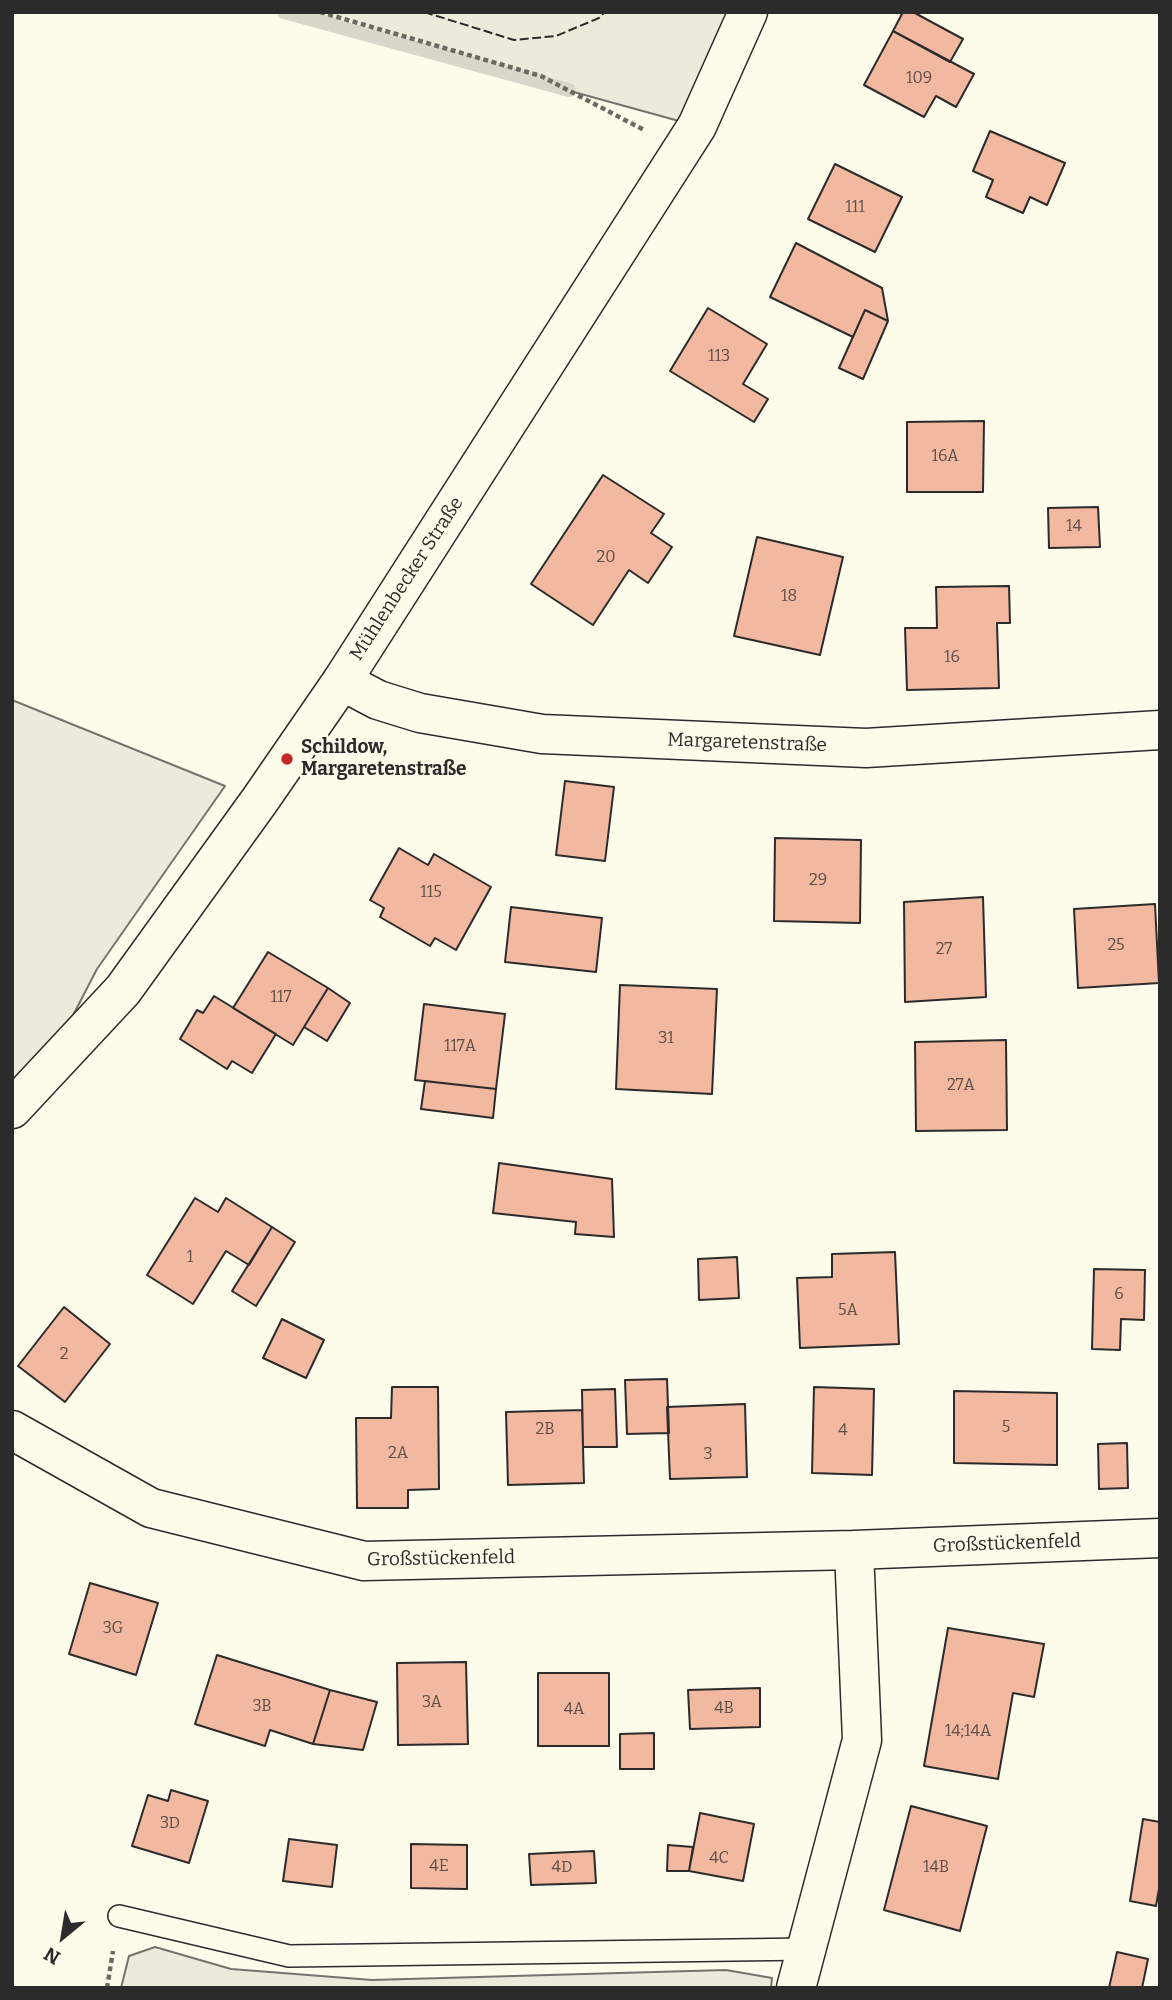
<!DOCTYPE html>
<meta charset="utf-8">
<style>
body{margin:0}
#map{position:relative;width:1172px;height:2000px;overflow:hidden;background:#fdfbea;font-family:Bitter,serif}
canvas{display:block}
.frame{position:absolute;inset:0;border:14px solid #2b2b2b;pointer-events:none}
.north{position:absolute;left:28px;top:1902px;width:70px;height:70px;-webkit-text-stroke:5px #fdfbea;paint-order:stroke;rotate:210deg;font-size:19px;font-weight:700;line-height:28px;text-align:center;color:#2b2b2b}
.north::after{content:'';display:block;margin:auto;width:24px;height:32px;background:#2b2b2b;clip-path:polygon(50% 0,100% 100%,50% 72%,0 100%)}
</style>
<div id="map">
<canvas width="1172" height="2000"></canvas>
<div class="frame"></div>
<div class="north">N</div>
</div>
<script>
const g = document.querySelector('canvas').getContext('2d');
g.lineJoin = 'round';
function fillPath(path, color) {
  g.fillStyle = color;
  g.fill(path, 'evenodd');
}
function trace(path, color, width, dash) {
  g.strokeStyle = color;
  g.lineWidth = width;
  g.lineCap = dash ? 'butt' : 'round';
  g.setLineDash(dash || []);
  g.stroke(path);
}
function label(font, color, halo, rows, align = 'center') {
  g.font = font + ' Bitter,serif';
  g.lineWidth = 5;
  g.setLineDash([]);
  g.textBaseline = 'middle';
  g.strokeStyle = halo;
  g.fillStyle = color;
  for (const [text, x, y, turn = 0] of rows) {
    g.save();
    g.translate(x, y);
    g.rotate((+turn || 0) * Math.PI / 180);
    g.textAlign = isNaN(turn) ? turn : align;
    if (halo) g.strokeText(text, 0, 0);
    g.fillText(text, 0, 0);
    g.restore();
  }
}
const green = new Path2D(`
 M 284,12 L 747,12 L 697,126 Z
 M 12,700 L 225,786 L 97,969 L 39,1081 L 12,1109 Z
 M 155,1947 L 231,1969 L 372,1980 L 726,1970 L 772,1978 L 771,1988 L 121,1988 L 129,1956 Z`);
const stream = new Path2D(`
 M 284,12 L 569,90`);
const building = new Path2D(`
 M 903,12 L 913,12 L 963,39 L 950,62 L 893,31 Z
 M 893,31 L 974,74 L 956,107 L 936,96 L 924,117 L 864,85 Z
 M 990,131 L 1065,163 L 1047,205 L 1030,197 L 1023,213 L 986,197 L 993,180 L 973,171 Z
 M 835,164 L 902,197 L 875,252 L 808,219 Z
 M 796,243 L 882,288 L 888,321 L 865,310 L 853,337 L 770,297 Z
 M 708,308 L 767,344 L 743,384 L 768,399 L 754,422 L 670,371 Z
 M 865,310 L 888,321 L 863,379 L 839,368 Z
 M 984,421 L 983,492 L 907,492 L 907,422 Z
 M 603,475 L 664,514 L 651,533 L 672,547 L 648,583 L 629,570 L 593,625 L 531,584 Z
 M 1098,507 L 1100,547 L 1049,548 L 1048,508 Z
 M 757,537 L 843,557 L 820,655 L 734,636 Z
 M 1009,586 L 1010,623 L 997,623 L 999,688 L 907,690 L 905,628 L 937,628 L 936,587 Z
 M 565,781 L 614,787 L 605,861 L 556,855 Z
 M 775,838 L 861,840 L 860,923 L 774,921 Z
 M 399,848 L 428,865 L 434,854 L 491,887 L 456,950 L 435,938 L 430,946 L 380,917 L 384,908 L 370,900 Z
 M 983,897 L 986,997 L 905,1002 L 904,902 Z
 M 1155,904 L 1159,983 L 1078,988 L 1074,909 Z
 M 511,907 L 602,918 L 596,972 L 505,962 Z
 M 268,952 L 328,988 L 293,1045 L 233,1008 Z
 M 620,985 L 717,989 L 712,1094 L 616,1089 Z
 M 328,988 L 350,1003 L 327,1041 L 304,1027 Z
 M 214,996 L 276,1034 L 252,1073 L 232,1061 L 227,1069 L 180,1039 L 197,1010 L 203,1013 Z
 M 424,1004 L 505,1014 L 496,1089 L 415,1080 Z
 M 1006,1040 L 1007,1130 L 916,1131 L 915,1042 Z
 M 425,1081 L 496,1089 L 493,1118 L 421,1109 Z
 M 499,1163 L 612,1179 L 614,1237 L 575,1234 L 576,1222 L 493,1213 Z
 M 195,1198 L 218,1212 L 226,1198 L 272,1227 L 249,1265 L 226,1251 L 193,1304 L 147,1275 Z
 M 272,1227 L 295,1242 L 256,1306 L 232,1291 Z
 M 895,1252 L 899,1344 L 800,1348 L 797,1278 L 832,1277 L 832,1254 Z
 M 737,1257 L 739,1298 L 699,1300 L 698,1259 Z
 M 1094,1269 L 1145,1270 L 1144,1320 L 1121,1319 L 1120,1350 L 1092,1349 Z
 M 64,1307 L 110,1344 L 65,1402 L 18,1366 Z
 M 282,1319 L 324,1340 L 306,1378 L 263,1358 Z
 M 667,1379 L 669,1433 L 627,1434 L 625,1380 Z
 M 392,1387 L 438,1387 L 439,1489 L 408,1490 L 408,1508 L 357,1508 L 356,1418 L 391,1418 Z
 M 814,1387 L 874,1389 L 872,1475 L 812,1473 Z
 M 615,1389 L 617,1447 L 583,1447 L 582,1390 Z
 M 954,1391 L 1057,1393 L 1057,1465 L 954,1463 Z
 M 745,1404 L 747,1477 L 670,1479 L 667,1407 Z
 M 582,1410 L 584,1483 L 508,1485 L 506,1412 Z
 M 1127,1443 L 1128,1488 L 1099,1489 L 1098,1444 Z
 M 90,1583 L 158,1603 L 136,1675 L 69,1654 Z
 M 948,1628 L 1044,1644 L 1034,1697 L 1013,1693 L 998,1779 L 924,1766 Z
 M 217,1655 L 330,1690 L 313,1744 L 270,1730 L 265,1746 L 195,1724 Z
 M 466,1662 L 468,1744 L 398,1745 L 397,1663 Z
 M 538,1673 L 609,1673 L 609,1746 L 538,1746 Z
 M 760,1688 L 760,1727 L 690,1729 L 688,1690 Z
 M 330,1690 L 377,1702 L 363,1750 L 313,1744 Z
 M 654,1733 L 654,1769 L 620,1769 L 620,1734 Z
 M 171,1790 L 208,1801 L 189,1863 L 132,1846 L 148,1795 L 168,1801 Z
 M 911,1806 L 987,1826 L 960,1931 L 884,1910 Z
 M 700,1813 L 754,1824 L 743,1881 L 689,1871 Z
 M 1143,1819 L 1160,1822 L 1160,1883 L 1156,1906 L 1130,1901 Z
 M 289,1839 L 337,1845 L 332,1887 L 283,1881 Z
 M 411,1844 L 467,1845 L 467,1889 L 411,1888 Z
 M 668,1845 L 693,1847 L 689,1871 L 667,1871 Z
 M 594,1851 L 596,1883 L 531,1885 L 529,1854 Z
 M 1117,1952 L 1148,1959 L 1142,1988 L 1109,1988 Z`);
const path = new Path2D(`
 M 320,12 L 541,76 L 644,130
 M 107,1988 L 113,1951`);
const service = new Path2D(`
 M 119,1916 L 289,1956 L 808,1949`);
const minor = new Path2D(`
 M 342,681 L 378,700 L 420,713 L 542,734 L 866,748 L 1160,730
 M 12,1430 L 151,1508 L 364,1561 L 854,1550 L 1160,1538
 M 796,1988 L 862,1740 L 854,1550`);
const secondary = new Path2D(`
 M 12,1109 L 123,990 L 260,800 L 342,681 L 697,126 L 748,12`);
const fence = new Path2D(`
 M 424,12 L 514,40 L 556,36 L 599,18 L 605,12`);
const markers = [
 [287,759,7,"#c62828"]
];
const numberNames = [
 ["109",919,79],
 ["111",855,208],
 ["113",719,357],
 ["16A",945,457],
 ["14",1074,527],
 ["20",606,558],
 ["18",789,597],
 ["16",952,658],
 ["29",818,881],
 ["115",431,893],
 ["25",1116,946],
 ["27",944,950],
 ["117",281,998],
 ["31",666,1039],
 ["117A",460,1047],
 ["27A",961,1086],
 ["1",190,1258],
 ["6",1119,1295],
 ["5A",848,1311],
 ["2",64,1355],
 ["5",1006,1428],
 ["2B",545,1430],
 ["4",843,1431],
 ["2A",398,1454],
 ["3",708,1455],
 ["3G",113,1629],
 ["3A",432,1703],
 ["3B",262,1707],
 ["4B",724,1709],
 ["4A",574,1710],
 ["14;14A",968,1732],
 ["3D",170,1824],
 ["4C",719,1859],
 ["4E",439,1867],
 ["4D",562,1868],
 ["14B",936,1868]
];
const streetNames = [
 ["Mühlenbecker Straße",407,579,-57],
 ["Margaretenstraße",747,743,2],
 ["Großstückenfeld",1007,1544,-2],
 ["Großstückenfeld",441,1559,-1]
];
const poiNames = [
 ["Schildow,",301,748],
 ["Margaretenstraße",301,770]
];
fillPath(green, '#ecebdb');
trace(green, '#74746e', 2);
trace(stream, '#d8d7c9', 14);
fillPath(building, '#f2b8a0');
trace(building, '#2b2b2b', 2);
trace(service, '#2b2b2b', 24);
trace(minor, '#2b2b2b', 41);
trace(secondary, '#2b2b2b', 41);
trace(path, '#6a6964', 4.5, [5, 3.5]);
trace(service, '#fdfbea', 21);
trace(minor, '#fdfbea', 38);
trace(secondary, '#fdfbea', 38);
trace(fence, '#2b2b2b', 2, [9, 3.5]);
for (const [x, y, r, color] of markers) {
  const dot = new Path2D();
  dot.arc(x, y, r, 0, 2 * Math.PI);
  g.fillStyle = color;
  g.fill(dot);
  trace(dot, '#fdfbea', 2.5);
}
label('16px', '#5d4e48', null, numberNames);
label('19px', '#2b2b2b', '#fdfbea', streetNames);
label('bold 19px', '#2b2b2b', '#fdfbea', poiNames, 'left');
</script>
